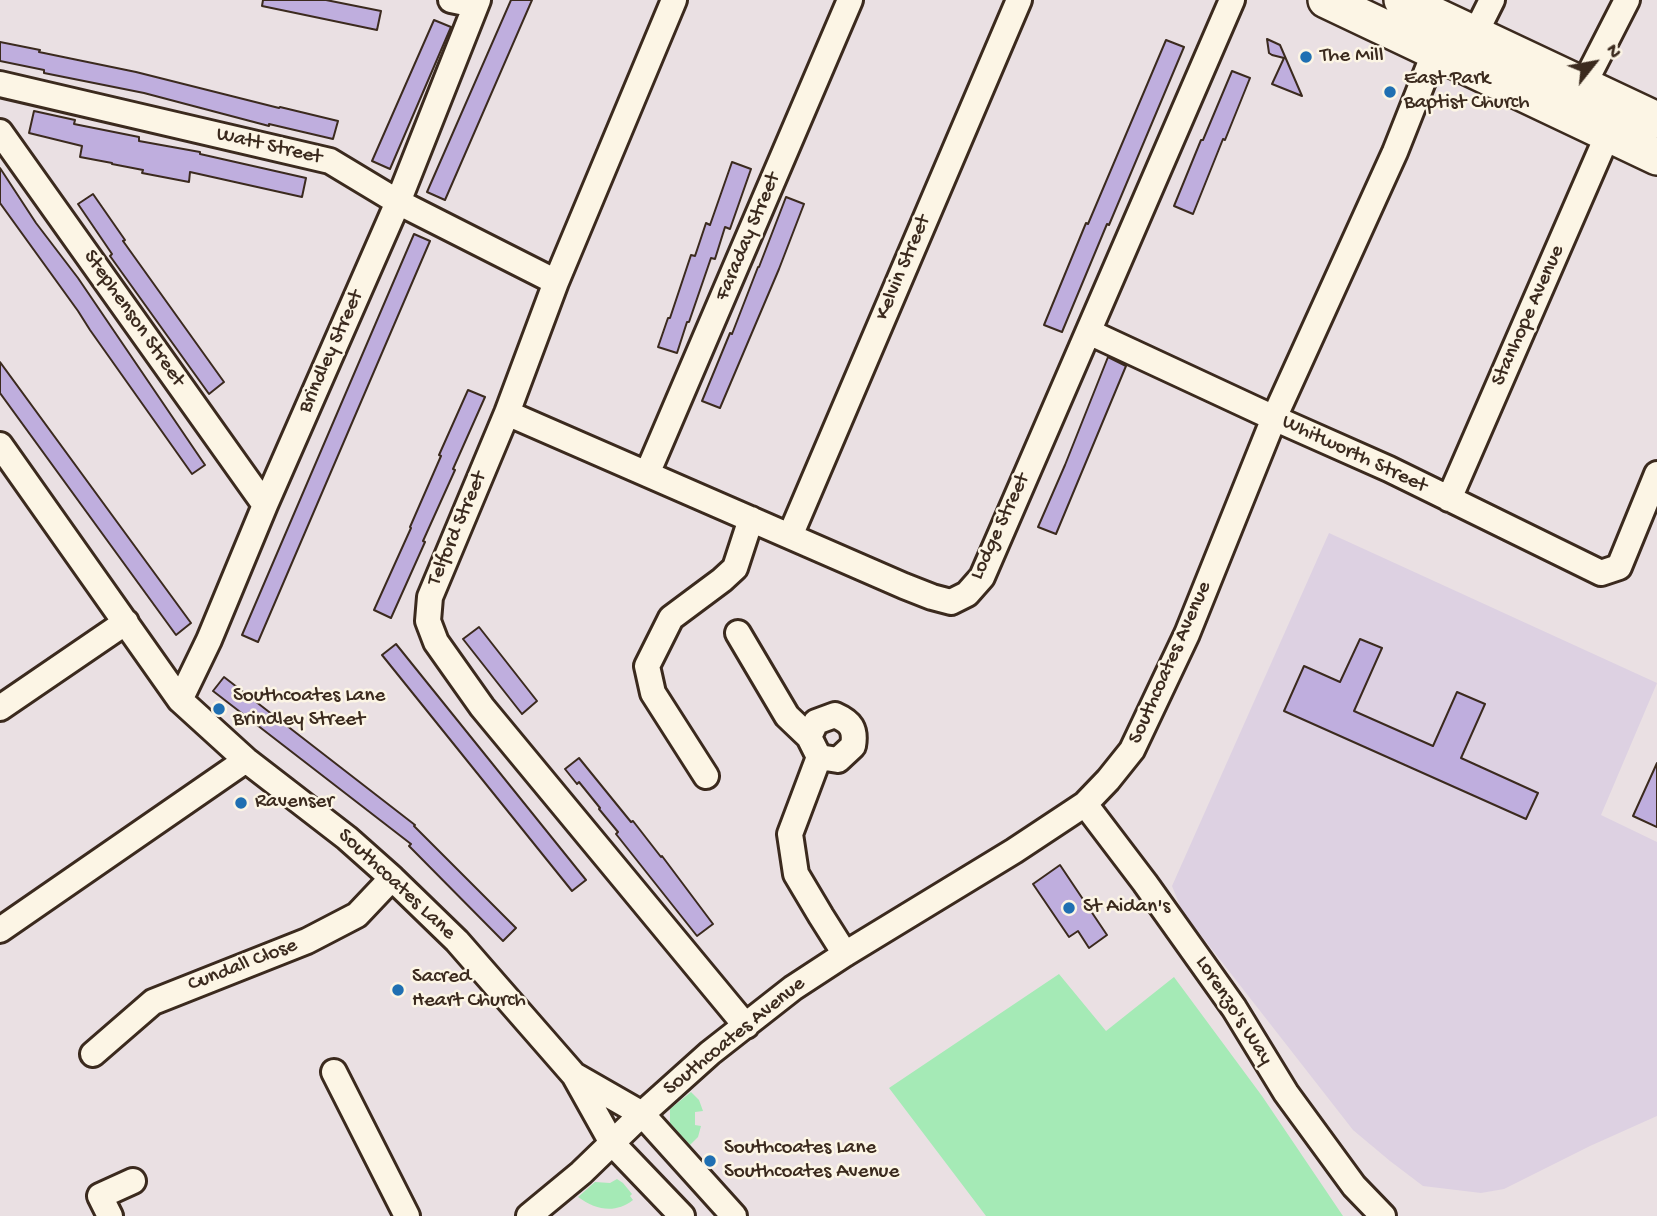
<!DOCTYPE html>
<style>
body{margin:0}
#map{position:relative;width:1657px;height:1216px;overflow:hidden;background:#eae0e3;font-family:"Gochi Hand",sans-serif}
canvas{display:block}
.north{position:absolute;left:1559px;top:28px;width:70px;height:70px;-webkit-text-stroke:5px #fcf5e5;paint-order:stroke;rotate:59deg;font-size:19px;font-weight:700;line-height:28px;text-align:center;color:#3b2a1e}
.north::after{content:'';display:block;margin:auto;width:24px;height:32px;background:#3b2a1e;clip-path:polygon(50% 0,100% 100%,50% 72%,0 100%)}
</style>
<div id="map">
<canvas width="1657" height="1216"></canvas>
<div class="north">N</div>
</div>
<script>
const g = document.querySelector('canvas').getContext('2d');
g.lineJoin = 'round';
function fillPath(path, color) {
  g.fillStyle = color;
  g.fill(path, 'evenodd');
}
function trace(path, color, width, dash) {
  g.strokeStyle = color;
  g.lineWidth = width;
  g.lineCap = dash ? 'butt' : 'round';
  g.setLineDash(dash || []);
  g.stroke(path);
}
function label(font, color, halo, rows, align = 'center') {
  g.font = font + ' "Gochi Hand",sans-serif';
  g.lineWidth = 5;
  g.setLineDash([]);
  g.textBaseline = 'middle';
  g.strokeStyle = halo;
  g.fillStyle = color;
  for (const [text, x, y, turn = 0] of rows) {
    g.save();
    g.translate(x, y);
    g.rotate((+turn || 0) * Math.PI / 180);
    g.textAlign = isNaN(turn) ? turn : align;
    if (halo) g.strokeText(text, 0, 0);
    g.fillText(text, 0, 0);
    g.restore();
  }
}
const built = new Path2D(`
 M 1329,533 L 1657,683 L 1601,815 L 1657,842 L 1657,1116 L 1590,1146 L 1504,1189 L 1481,1193 L 1423,1186 L 1390,1161 L 1353,1130 L 1182,911 L 1172,886 Z`);
const green = new Path2D(`
 M 1059,974 L 1106,1031 L 1174,977 L 1262,1096 L 1343,1216 L 986,1216 L 889,1088 Z
 M 691,1092 L 699,1100 L 703,1111 L 695,1112 L 695,1125 L 701,1126 L 698,1137 L 690,1145 L 670,1123 L 670,1109 Z
 M 617,1179 L 623,1183 L 632,1194 L 630,1196 L 633,1200 C 615,1214 596,1210 578,1197 L 595,1182 L 610,1183 Z`);
const building = new Path2D(`
 M 263,0 L 326,0 L 381,11 L 377,30 L 262,6 Z
 M 511,0 L 532,0 L 445,200 L 427,192 Z
 M 434,20 L 451,27 L 390,169 L 372,161 Z
 M 1267,39 L 1280,45 L 1302,96 L 1272,84 L 1284,58 L 1272,55 L 1269,53 Z
 M 1166,40 L 1184,47 L 1109,225 L 1107,224 L 1062,332 L 1044,325 L 1086,223 L 1088,224 Z
 M 0,42 L 40,50 L 39,52 L 136,72 L 279,108 L 280,107 L 338,121 L 333,139 L 269,124 L 269,126 L 144,93 L 44,73 L 44,70 L 0,61 Z
 M 1232,71 L 1250,78 L 1225,140 L 1223,139 L 1193,214 L 1174,206 L 1201,140 L 1203,140 Z
 M 34,111 L 75,120 L 74,124 L 139,137 L 139,141 L 200,152 L 200,154 L 306,178 L 302,197 L 190,172 L 189,182 L 142,173 L 143,170 L 112,164 L 112,163 L 80,157 L 82,146 L 29,133 Z
 M 732,162 L 751,169 L 730,229 L 725,227 L 715,259 L 711,258 L 689,322 L 687,322 L 677,353 L 658,347 L 668,318 L 670,318 L 691,255 L 695,256 L 706,223 L 710,225 Z
 M 0,168 L 36,223 L 78,278 L 205,465 L 192,474 L 90,330 L 78,311 L 0,203 Z
 M 93,194 L 125,240 L 123,241 L 224,382 L 209,394 L 110,256 L 112,254 L 78,204 Z
 M 786,197 L 804,204 L 779,269 L 720,408 L 702,401 L 730,333 L 732,334 L 758,267 L 759,267 Z
 M 414,234 L 430,241 L 258,642 L 242,635 Z
 M 1108,357 L 1126,366 L 1056,534 L 1038,527 L 1065,465 Z
 M 0,362 L 191,623 L 176,635 L 0,393 Z
 M 468,390 L 485,397 L 453,469 L 455,470 L 423,541 L 425,542 L 391,618 L 374,610 L 411,528 L 410,527 L 441,456 L 439,455 Z
 M 479,627 L 537,701 L 522,714 L 463,639 Z
 M 1360,639 L 1382,648 L 1354,711 L 1433,746 L 1457,692 L 1485,704 L 1461,758 L 1538,793 L 1526,819 L 1284,711 L 1304,666 L 1340,682 Z
 M 396,644 L 586,880 L 572,891 L 382,655 Z
 M 224,677 L 415,825 L 414,826 L 516,928 L 503,941 L 409,846 L 411,844 L 213,691 Z
 M 579,758 L 631,822 L 633,821 L 661,857 L 662,856 L 713,924 L 697,936 L 616,834 L 618,832 L 599,809 L 600,808 L 579,782 L 577,784 L 565,769 Z
 M 1657,763 L 1657,827 L 1633,816 Z
 M 1060,865 L 1107,935 L 1089,948 L 1078,931 L 1069,937 L 1033,884 Z`);
const minor = new Path2D(`
 M 451,0 L 475,5
 M 674,0 L 556,282 L 507,413 L 430,597 L 428,621 L 436,642 L 482,707 L 746,1026
 M 1475,34 L 1492,0
 M 0,84 L 330,161 L 398,202 L 556,282
 M 1583,86 L 1627,0
 M 0,132 L 265,505
 M 1089,332 L 1274,418 L 1389,469 L 1601,573 L 1619,567 L 1657,474
 M 507,413 L 904,586 L 932,597 L 951,602 L 967,594 L 982,577 L 1232,0
 M 0,445 L 180,700 L 246,760 L 347,838 L 392,878 L 457,941 L 574,1075 L 612,1143 L 682,1216
 M 647,474 L 850,0
 M 1449,499 L 1608,134
 M 790,536 L 1019,0
 M 738,633 L 787,716 L 809,737 L 819,757 L 790,834 L 796,874 L 821,916 L 845,954
 M 180,700 L 209,640 L 265,505 L 398,202 L 478,0
 M 0,708 L 126,622
 M 809,737 L 816,722 L 835,715 C 851,722 856,729 853,746 L 838,760 L 819,757
 M 706,776 L 653,693 L 647,666 L 671,618 L 722,580 L 735,568 L 751,519
 M 1085,804 L 1145,883 L 1234,1008 L 1286,1093 L 1354,1186 L 1383,1216
 M 0,930 L 246,760
 M 93,1054 L 153,1002 L 307,941 L 357,915 L 392,878
 M 334,1072 L 407,1216
 M 574,1075 L 642,1114 L 734,1216
 M 110,1216 L 100,1196 L 133,1181
 M 529,1216 L 581,1173 L 642,1114 L 710,1053 L 793,988 L 845,954 L 1014,851 L 1085,804 L 1108,780 L 1132,750 L 1187,634 L 1274,418 L 1395,152 L 1435,51`);
const highway = new Path2D(`
 M 1326,0 L 1657,157
 M 1402,0 L 1657,120`);
const markers = [
 [1306,57,7,"#1f6fb2"],
 [1390,92,7,"#1f6fb2"],
 [219,709,7,"#1f6fb2"],
 [241,803,7,"#1f6fb2"],
 [1069,908,7,"#1f6fb2"],
 [398,990,7,"#1f6fb2"],
 [710,1161,7,"#1f6fb2"]
];
const poiNames = [
 ["The Mill",1320,57],
 ["East Park",1404,80],
 ["Baptist Church",1404,104],
 ["Southcoates Lane",233,697],
 ["Brindley Street",233,721],
 ["Ravenser",255,803],
 ["St Aidan's",1083,908],
 ["Sacred",412,978],
 ["Heart Church",412,1002],
 ["Southcoates Lane",724,1149],
 ["Southcoates Avenue",724,1173]
];
const streetNames = [
 ["Watt Street",269,147,13],
 ["Faraday Street",749,237,-67],
 ["Kelvin Street",904,268,-67],
 ["Stanhope Avenue",1529,316,-66],
 ["Stephenson Street",133,319,55],
 ["Brindley Street",332,352,-66],
 ["Whitworth Street",1354,455,25],
 ["Lodge Street",1001,527,-65],
 ["Telford Street",458,529,-67],
 ["Southcoates Avenue",1171,663,-66],
 ["Southcoates Lane",396,885,43],
 ["Cundall Close",243,966,-21],
 ["Lorenzo's Way",1233,1011,57],
 ["Southcoates Avenue",735,1037,-39]
];
fillPath(built, '#ddd1e2');
fillPath(green, '#a5eab6');
fillPath(building, '#bfaede');
trace(building, '#3b2a1e', 2);
trace(minor, '#3b2a1e', 30);
trace(highway, '#3b2a1e', 40);
trace(minor, '#fcf5e5', 24);
trace(highway, '#fcf5e5', 35);
for (const [x, y, r, color] of markers) {
  const dot = new Path2D();
  dot.arc(x, y, r, 0, 2 * Math.PI);
  g.fillStyle = color;
  g.fill(dot);
  trace(dot, '#fcf5e5', 2.5);
}
label('21px', '#3b2a1e', '#fcf5e5', poiNames, 'left');
label('21px', '#3b2a1e', '#fcf5e5', streetNames);
</script>
